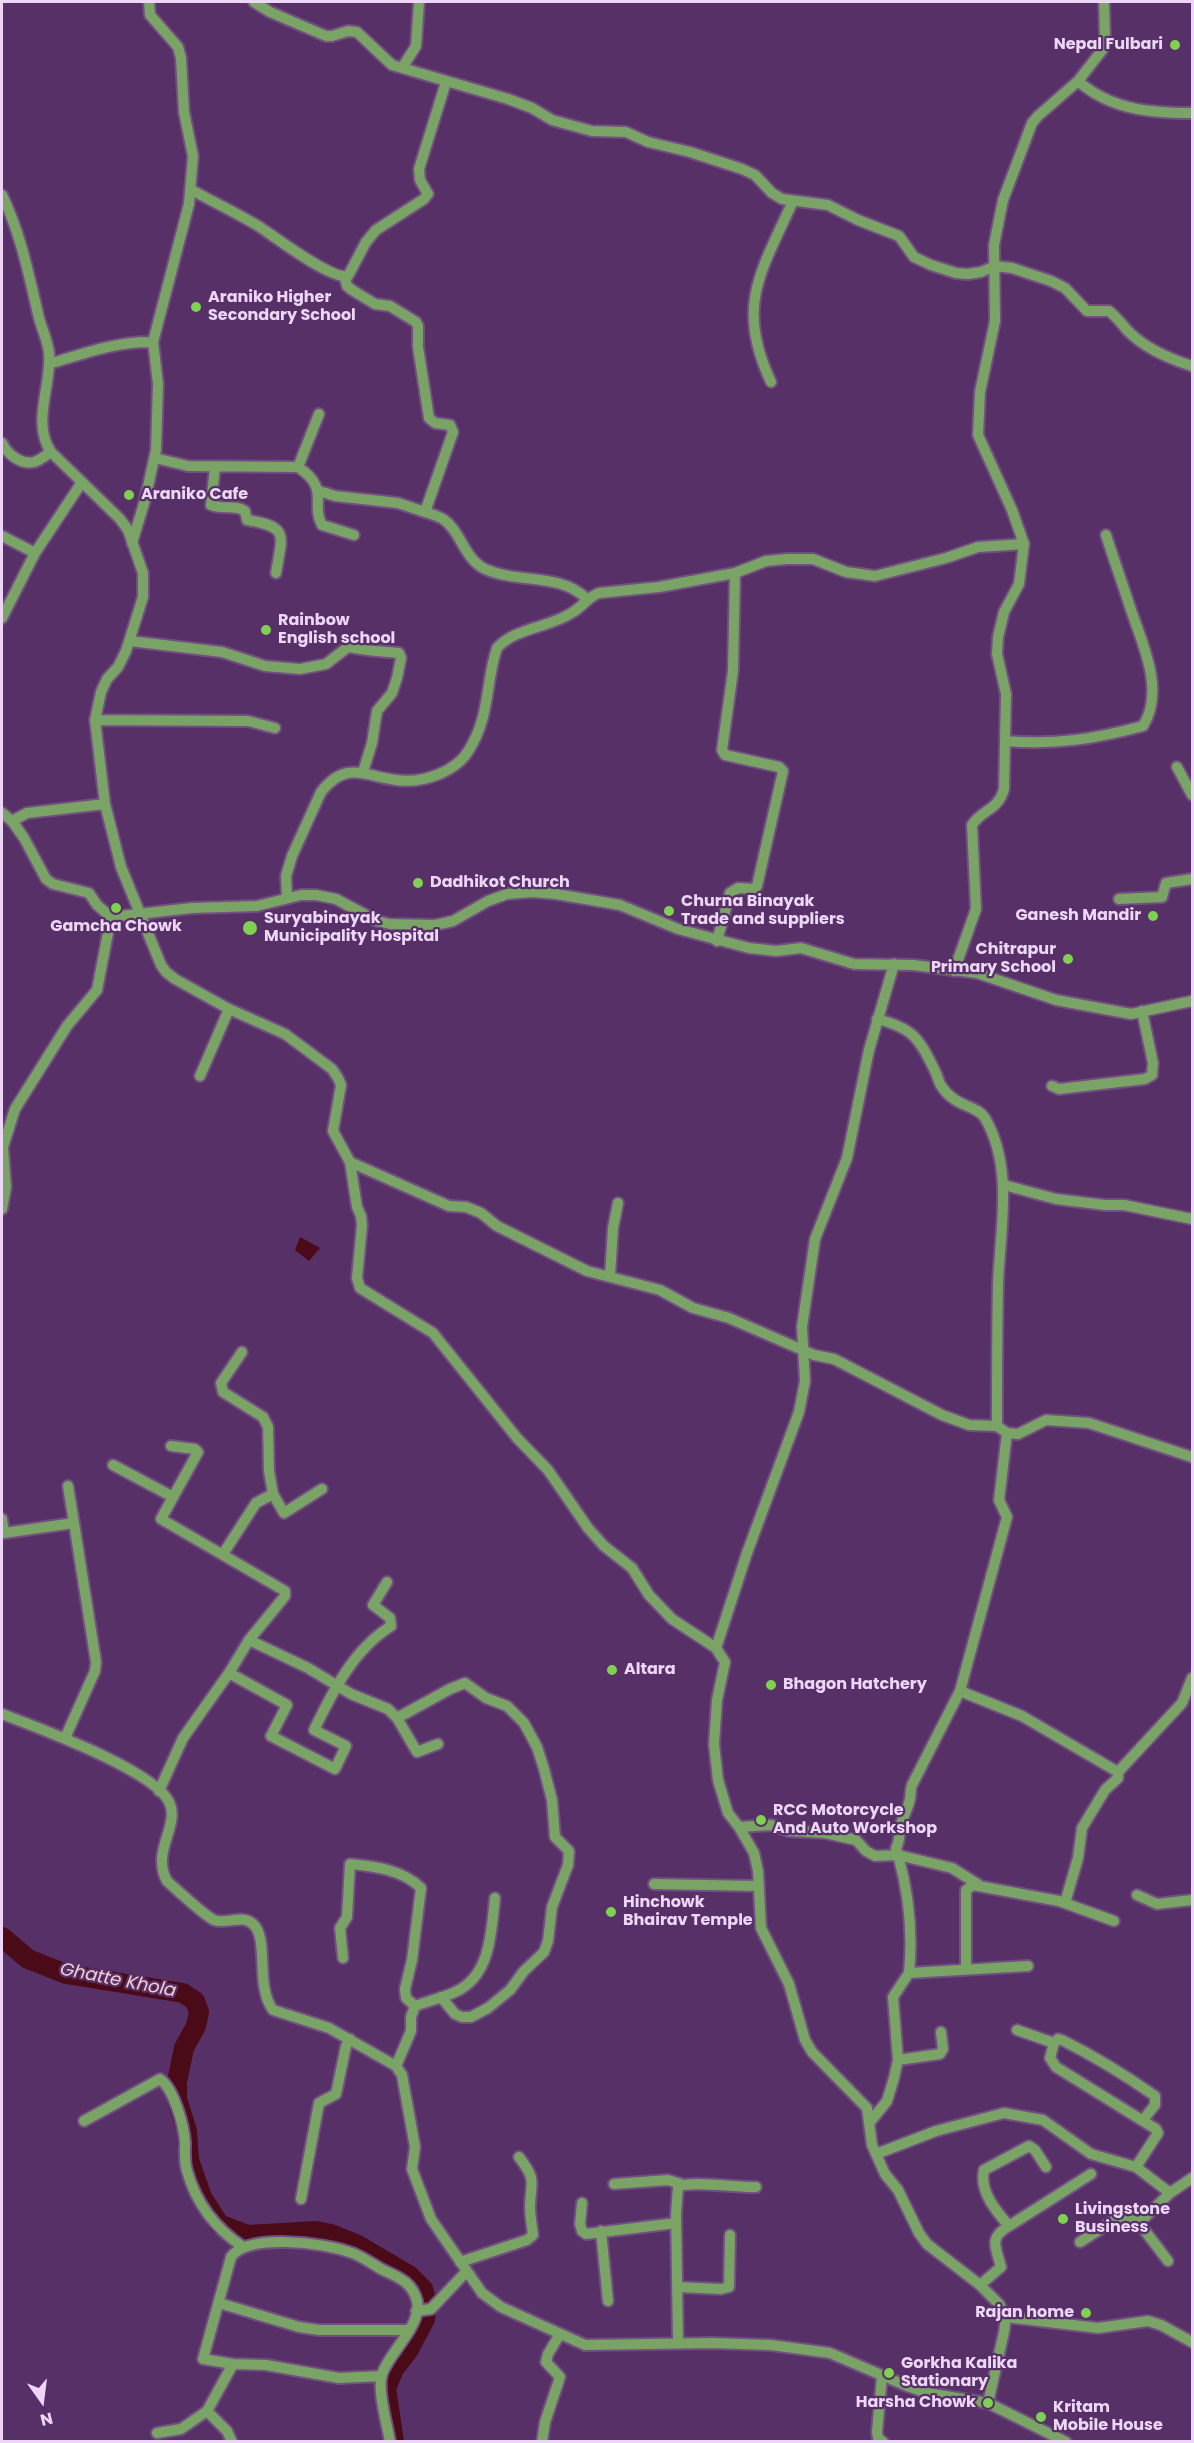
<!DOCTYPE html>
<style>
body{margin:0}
#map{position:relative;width:1194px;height:2443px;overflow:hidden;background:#573067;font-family:Poppins,sans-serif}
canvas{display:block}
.frame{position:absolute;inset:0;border:3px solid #edd6f7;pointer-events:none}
.north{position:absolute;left:12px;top:2371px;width:60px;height:60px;-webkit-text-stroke:4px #573067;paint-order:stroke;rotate:166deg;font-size:16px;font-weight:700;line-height:24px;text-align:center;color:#edd6f7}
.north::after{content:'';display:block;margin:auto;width:21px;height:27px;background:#edd6f7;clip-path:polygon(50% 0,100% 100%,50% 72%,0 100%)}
</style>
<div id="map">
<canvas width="1194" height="2443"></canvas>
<div class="frame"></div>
<div class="north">N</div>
</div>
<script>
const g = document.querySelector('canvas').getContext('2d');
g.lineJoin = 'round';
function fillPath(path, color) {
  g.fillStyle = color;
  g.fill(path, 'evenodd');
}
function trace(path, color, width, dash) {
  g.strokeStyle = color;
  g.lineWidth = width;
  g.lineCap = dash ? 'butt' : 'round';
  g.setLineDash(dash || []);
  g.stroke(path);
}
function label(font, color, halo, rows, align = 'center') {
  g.font = font + ' Poppins,sans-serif';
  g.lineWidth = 4.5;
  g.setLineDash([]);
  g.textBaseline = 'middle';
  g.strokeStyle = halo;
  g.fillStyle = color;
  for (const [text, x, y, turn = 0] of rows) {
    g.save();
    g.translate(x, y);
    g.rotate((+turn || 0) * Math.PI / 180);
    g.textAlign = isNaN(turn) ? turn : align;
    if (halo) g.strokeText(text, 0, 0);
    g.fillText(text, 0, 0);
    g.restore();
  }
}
const water = new Path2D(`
 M 300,1237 L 320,1248 L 309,1261 L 295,1250 Z`);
const river = new Path2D(`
 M 2,1937 L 28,1959 L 66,1974 L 183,1993 L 195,2001 L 199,2012 L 196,2026 L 184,2048 L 177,2082 L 177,2099 L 187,2131 L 189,2160 L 202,2197 L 219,2224 L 248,2235 L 316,2231 L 331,2234 L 358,2245 L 409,2275 L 423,2289 L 427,2303 L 425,2319 L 408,2351 L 394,2369 L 386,2388 L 394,2442`);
const minor = new Path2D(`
 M 254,2 L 270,12 L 326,36 L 332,36 L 348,31 L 357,32 L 392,65 L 508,99 L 532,108 L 552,120 L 592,131 L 626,132 L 648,142 L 690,152 L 742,169 L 755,175 L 772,193 L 782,199 L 828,205 L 858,220 L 899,236 L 914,257 L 931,265 L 956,273 L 968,274 L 981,272 L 995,266 L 1012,268 L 1051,281 L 1065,288 L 1087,311 L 1109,311 C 1117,317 1122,325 1129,332 C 1146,349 1170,359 1192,366
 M 402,68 L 416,46 L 419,2
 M 1078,81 C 1111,110 1151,113 1192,113
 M 190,189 C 213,202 237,213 260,227 C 276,238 332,280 348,276 L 366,242 L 376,230 L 424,199 L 428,194 L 420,180 L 419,169 L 446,82
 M 2,195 C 21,234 29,276 39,318 C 42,329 48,342 49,353 C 52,386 31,422 51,452 L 120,519 L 128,530 L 143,573 L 143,597 L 126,651 L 118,667 L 107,679 L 101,692 L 95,720 L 105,804 L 121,867 L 161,965 L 166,972 L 175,979 L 229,1009 L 285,1034 L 332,1069 L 338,1078 L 341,1085 L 333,1131 L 350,1162 L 357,1207 L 361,1216 L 362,1225 L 357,1278 L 360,1288 L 433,1333 L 517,1438 L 548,1470 L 588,1528 L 604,1546 L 632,1568 L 649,1595 L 672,1619 L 716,1648 L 721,1656 L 725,1662 L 717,1700 L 714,1744 L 718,1780 L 728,1813 L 739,1827 L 754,1853 L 758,1871 L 761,1928 L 789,1984 L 805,2040 L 812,2052 L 867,2108 L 872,2145 L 885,2174 L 898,2190 L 919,2233 L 927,2244 L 980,2285 L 999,2304 L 1006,2317 L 1004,2332 L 988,2403
 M 49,364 C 82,354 117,341 153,342
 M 771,382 C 735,306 761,272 793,201
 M 2,443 C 7,454 21,465 34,462 C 39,461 46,455 51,452
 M 155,458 L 188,466 L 298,467 C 331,489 310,504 322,525 L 354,535
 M 215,467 L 211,505 C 222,510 235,504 245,511 L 247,520 C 290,527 282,535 276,573
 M 298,467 L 319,414
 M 319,491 L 335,496 L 398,503 L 425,512 L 453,432 L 450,425 L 435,423 L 429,418 L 418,347 L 418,326 L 416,322 L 390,306 L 375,304 L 352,290 L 347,286 L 345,278
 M 425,512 C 431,514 438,516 443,519 C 461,531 464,559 485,569 C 519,584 559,572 587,599
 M 2,536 L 35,553
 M 132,543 L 145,500 L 156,450 L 158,384 L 153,342 L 189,204 L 193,156 L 184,112 L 181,58 L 178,47 L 150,15 L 149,2
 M 2,618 L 35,553 L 82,482
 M 130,641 L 222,652 L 265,666 L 300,669 L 326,664 L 348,647 C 365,651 381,651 399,653 L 401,658 L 397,678 L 392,693 L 377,711 L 372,743 L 363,772
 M 95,720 L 248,721 L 275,728
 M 1006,741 C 1056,745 1095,739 1143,726 C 1165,691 1143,645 1131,610 C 1123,585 1114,560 1106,535
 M 1177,767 L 1192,795
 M 2,813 L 12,821 L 24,838 L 46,879 L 53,884 L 89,893 L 97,905 L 111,917
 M 12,821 L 27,813 L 105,804
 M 287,898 L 286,876 L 292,856 L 321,792 C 346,760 364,776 396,780 C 422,784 456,772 469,750 C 491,714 485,683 497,648 C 516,627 550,628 573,612 C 583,606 588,597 599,593 L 659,587 L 735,573 L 766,561 L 787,559 L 813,559 L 846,572 L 875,576 L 946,558 L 978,547 L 1024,544
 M 1119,899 L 1162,897 L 1166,883 L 1192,879
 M 111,917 L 192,908 L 257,906 L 301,895 L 316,895 L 336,899 L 377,921 L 390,924 L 435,925 L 453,921 L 488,901 L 507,894 L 532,892 L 556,894 L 620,905 L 678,929 L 749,948 L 776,951 L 801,948 L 854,964 L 913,965 L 977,973 L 1056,1000 L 1131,1014 L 1192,1001
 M 717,941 L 730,893 L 738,888 L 755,889 L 757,886 L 783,771 L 779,767 L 725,755 L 722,750 L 733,671 L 735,573
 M 954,971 L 976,909 L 972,825 C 982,809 998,811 1004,789 L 1006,694 L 997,654 L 998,637 L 1004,612 L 1019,584 L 1024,544 L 1012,510 L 978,435 L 980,392 L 995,321 L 994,245 L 1003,200 L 1032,123 L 1038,116 L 1078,81 L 1103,49 L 1105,39 L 1104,2
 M 877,1019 C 913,1028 919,1038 935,1071 C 938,1076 938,1082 942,1087 C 955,1107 977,1105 985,1118 C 1014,1168 1000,1230 998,1284 C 997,1332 997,1379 997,1426
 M 200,1076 L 229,1009
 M 1052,1086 L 1059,1089 L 1145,1079 L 1152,1075 L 1153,1063 L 1142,1011
 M 350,1162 L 449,1206 L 466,1207 L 481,1213 L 497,1226 L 587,1271 L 660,1290 L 693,1308 L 729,1318 L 814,1355 L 834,1359 L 942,1415 L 969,1425 L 997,1426 L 1007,1433 L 1018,1434 L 1046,1420 L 1089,1423 L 1192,1457
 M 1004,1185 L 1056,1199 L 1105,1205 L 1124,1205 L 1192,1219
 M 2,1209 L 6,1187 L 3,1147 L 15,1109 L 67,1026 L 97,990 L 111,917
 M 610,1276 L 613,1228 L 618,1203
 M 242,1352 L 221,1383 L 223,1392 L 263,1417 L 268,1427 L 269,1471 L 273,1494 L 284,1513 L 322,1489
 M 171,1446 L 195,1449 L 198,1452 L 161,1519 L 285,1591 L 285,1596 L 249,1640
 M 113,1465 L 173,1497
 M 68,1486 L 74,1523
 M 2,1519 L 4,1533 L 74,1523 L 96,1662 L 95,1671 L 65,1738
 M 223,1554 L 256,1503 L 273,1494
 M 716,1648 L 747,1553 L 799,1412 L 805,1381 L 802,1327 L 815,1239 L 847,1158 L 869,1050 L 894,964
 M 229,1673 L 287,1705 L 271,1736 L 335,1769 L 346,1746 L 314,1730 C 333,1691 353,1650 391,1626 L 390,1618 L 373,1605 L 387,1582
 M 960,1691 L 1007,1517 L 999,1500 L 1007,1433
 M 2,1714 C 36,1727 158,1771 170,1804 C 179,1827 151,1852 167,1881 C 176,1889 205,1916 214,1920 C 226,1925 244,1913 254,1925 C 269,1941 255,1986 273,2010 L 329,2028 L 396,2066 L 402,2075 L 415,2147 L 412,2169 L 431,2219 L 482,2293 L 501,2307 L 585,2345 L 712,2343 L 771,2345 L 830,2353 L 907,2386 L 927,2393 L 988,2403 L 1066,2442
 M 397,1718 L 450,1689 L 465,1683 L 486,1698 L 507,1706 L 524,1723 L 537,1747 L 544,1769 L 552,1800 L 555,1837 L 569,1851 L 568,1865 L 552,1907 L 548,1941 L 544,1952 L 524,1971 L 510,1990 L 488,2008 L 471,2017 L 462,2017 L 455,2014 L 441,1997
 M 1118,1772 L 1182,1703 L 1192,1678
 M 159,1791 L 183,1738 L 229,1673 L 249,1640 L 308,1668 L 351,1694 L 388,1709 L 397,1718 L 417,1752 L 438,1744
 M 739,1827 L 771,1825 L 789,1831 L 825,1833 L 856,1840 L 866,1851 L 875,1856 L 898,1855 C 909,1894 913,1932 909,1973
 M 654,1884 L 758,1886
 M 979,1885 L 952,1868 L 898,1855 L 896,1848 C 900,1841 899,1836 900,1828 C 902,1818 908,1809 910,1799 C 911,1794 910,1790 912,1785 L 960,1691 L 1022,1716 L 1118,1772 L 1118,1778 L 1105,1790 L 1082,1828 L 1078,1858 L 1065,1903
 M 1137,1895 L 1157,1904 L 1192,1900
 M 343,1958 L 340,1928 L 347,1917 L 350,1864 C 374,1866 403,1870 421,1888 L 412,1960 L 405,1989 L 406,1998 L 415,2006
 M 966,1969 L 966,1890 L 973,1885 L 1059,1901 L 1114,1921
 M 1017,2030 L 1054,2043
 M 898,2060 L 940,2054 L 943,2049 L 941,2032
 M 396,2066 L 411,2031 L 411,2017 L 415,2006 C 428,2001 442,1998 455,1992 C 491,1976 491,1932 495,1898
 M 1143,2120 L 1155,2105 L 1155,2096 C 1125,2075 1094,2056 1062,2040 L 1058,2039 L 1054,2043 L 1050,2058 L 1056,2067 L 1156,2129 L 1158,2133 L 1136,2167 L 1170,2193
 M 84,2121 L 160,2079 C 174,2089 184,2126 185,2143 C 185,2152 184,2162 187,2171 C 196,2203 216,2229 243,2247
 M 870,2122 L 887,2101 L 894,2078 L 898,2060 L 893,1997 L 909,1973 L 1028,1966
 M 876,2154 L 936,2131 L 1004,2113 L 1043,2120 L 1091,2154 L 1136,2167
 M 614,2184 L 668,2180 L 681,2184
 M 301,2199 L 319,2103 L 336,2094 L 346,2046 L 350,2039
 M 582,2203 L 580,2224 L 582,2231 L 586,2234 L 676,2223
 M 1139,2223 L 1168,2261
 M 1009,2226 L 1091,2174
 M 601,2231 L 608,2301
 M 1080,2242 L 1118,2218 L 1123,2217 L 1139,2223 L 1170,2193 L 1192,2178
 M 460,2262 L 527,2240 L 533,2235 C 532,2226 530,2216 530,2206 C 531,2180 537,2181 519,2157
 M 980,2285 L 1001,2267 C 996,2247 988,2238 1009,2226 C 996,2211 979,2191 984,2170 L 1029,2146 L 1035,2150 L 1046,2167
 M 677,2287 L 721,2289 L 729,2287 L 730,2235
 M 219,2303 L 299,2327 L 319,2330 L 409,2330
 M 416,2311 L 431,2309 L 466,2272
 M 1006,2317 L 1098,2328 L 1148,2321 L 1161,2325 L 1192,2342
 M 678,2342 L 676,2214 L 678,2187 C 688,2180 740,2188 756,2187
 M 381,2376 L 339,2378 L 266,2365 L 233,2364 L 203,2359 L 231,2257 C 248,2233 324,2243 349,2252 C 360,2255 371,2263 381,2269 C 397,2277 412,2281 417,2301 C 422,2326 389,2352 382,2374 C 377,2390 387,2424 390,2442
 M 882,2376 L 877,2432 L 878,2438 L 883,2442
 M 157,2433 L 181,2429 L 207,2411
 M 232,2442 L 227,2431 L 207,2411 L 233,2364
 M 542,2442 L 545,2422 L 560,2377 L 546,2362 L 548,2354 L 560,2334`);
const markers = [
 [1175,45,6,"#80d051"],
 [196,307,6,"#80d051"],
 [129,495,6,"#80d051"],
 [266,630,6,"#80d051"],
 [418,883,6,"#80d051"],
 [116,908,6,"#80d051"],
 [669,911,6,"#80d051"],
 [1153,916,6,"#80d051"],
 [250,928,8,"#80d051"],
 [1068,959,6,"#80d051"],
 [612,1670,6,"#80d051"],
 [771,1685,6,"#80d051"],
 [761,1820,6,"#80d051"],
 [611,1912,6,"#80d051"],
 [1063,2219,6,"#80d051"],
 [1086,2313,6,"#80d051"],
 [889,2373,6,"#80d051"],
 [988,2403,6,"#80d051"],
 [1041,2417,6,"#80d051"]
];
const poiNames = [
 ["Nepal Fulbari",1163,45,"right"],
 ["Araniko Higher",208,298],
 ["Secondary School",208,316],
 ["Araniko Cafe",141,495],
 ["Rainbow",278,621],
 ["English school",278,639],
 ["Dadhikot Church",430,883],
 ["Churna Binayak",681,902],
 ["Trade and suppliers",681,920],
 ["Ganesh Mandir",1141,916,"right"],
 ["Suryabinayak",264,919],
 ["Municipality Hospital",264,937],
 ["Gamcha Chowk",116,927,"center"],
 ["Chitrapur",1056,950,"right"],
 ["Primary School",1056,968,"right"],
 ["Altara",624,1670],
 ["Bhagon Hatchery",783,1685],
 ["RCC Motorcycle",773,1811],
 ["And Auto Workshop",773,1829],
 ["Hinchowk",623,1903],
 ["Bhairav Temple",623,1921],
 ["Livingstone",1075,2210],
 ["Business",1075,2228],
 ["Rajan home",1074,2313,"right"],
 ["Gorkha Kalika",901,2364],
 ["Stationary",901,2382],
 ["Harsha Chowk",976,2403,"right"],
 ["Kritam",1053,2408],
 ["Mobile House",1053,2426]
];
const waterNames = [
 ["Ghatte Khola",118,1981,11]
];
fillPath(water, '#4b0a17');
trace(river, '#4b0a17', 20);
trace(minor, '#724e81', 14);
trace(minor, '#7aa366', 10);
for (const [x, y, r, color] of markers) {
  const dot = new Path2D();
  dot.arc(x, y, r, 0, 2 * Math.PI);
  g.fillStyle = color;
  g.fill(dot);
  trace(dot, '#573067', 2);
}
label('bold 16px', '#edd6f7', '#573067', poiNames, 'left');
label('italic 18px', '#f0cfd0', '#573067', waterNames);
</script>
